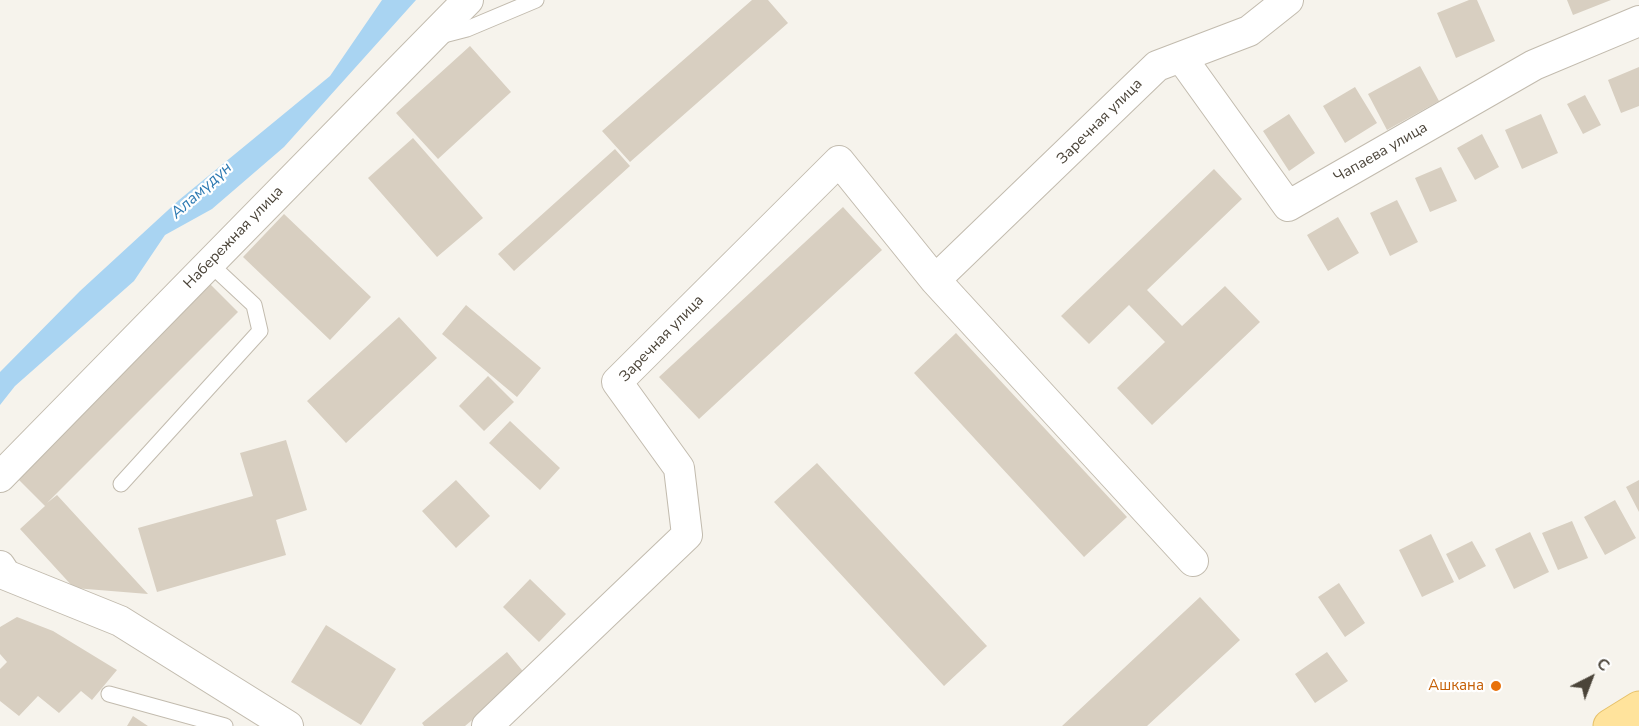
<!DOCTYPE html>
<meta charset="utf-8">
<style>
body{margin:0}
#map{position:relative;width:1639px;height:726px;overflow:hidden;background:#f6f3ec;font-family:"Nunito Sans",sans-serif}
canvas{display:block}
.north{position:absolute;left:1561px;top:648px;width:60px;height:60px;-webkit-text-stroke:4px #fff;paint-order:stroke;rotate:42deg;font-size:16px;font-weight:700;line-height:24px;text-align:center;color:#4b4439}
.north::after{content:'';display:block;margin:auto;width:21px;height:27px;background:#4b4439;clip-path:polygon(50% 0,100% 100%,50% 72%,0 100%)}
</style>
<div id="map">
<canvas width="1639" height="726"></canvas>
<div class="north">С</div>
</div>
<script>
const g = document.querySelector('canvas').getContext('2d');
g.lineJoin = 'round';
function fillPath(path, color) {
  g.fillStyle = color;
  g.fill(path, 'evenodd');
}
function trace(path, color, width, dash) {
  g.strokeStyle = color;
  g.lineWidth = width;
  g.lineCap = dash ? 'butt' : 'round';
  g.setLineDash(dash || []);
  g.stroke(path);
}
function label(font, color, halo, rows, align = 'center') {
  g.font = font + ' "Nunito Sans",sans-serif';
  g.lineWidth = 4.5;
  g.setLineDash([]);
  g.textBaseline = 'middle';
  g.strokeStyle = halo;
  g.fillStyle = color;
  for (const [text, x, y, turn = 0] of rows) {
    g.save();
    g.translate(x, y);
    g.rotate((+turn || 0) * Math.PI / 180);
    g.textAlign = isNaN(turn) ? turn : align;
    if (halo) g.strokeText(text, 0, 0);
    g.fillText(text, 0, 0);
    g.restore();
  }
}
const water = new Path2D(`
 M 382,0 L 416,0 L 284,147 L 212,209 L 165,235 L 134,281 L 15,386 L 0,405 L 0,372 L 80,291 L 179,200 L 330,76 Z`);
const building = new Path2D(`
 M 752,0 L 768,0 L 788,23 L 630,162 L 602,131 Z
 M 1469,0 L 1477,0 L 1495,41 L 1456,58 L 1437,13 Z
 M 1567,0 L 1611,0 L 1573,15 Z
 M 470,46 L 511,92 L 438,159 L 396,113 Z
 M 1420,66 L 1439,101 L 1387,130 L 1368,94 Z
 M 1639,67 L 1639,106 L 1621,113 L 1608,80 Z
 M 1355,87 L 1377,123 L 1345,143 L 1323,106 Z
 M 1585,95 L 1601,125 L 1583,134 L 1567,104 Z
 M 1289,114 L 1315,153 L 1289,171 L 1263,131 Z
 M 1541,114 L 1558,153 L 1522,169 L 1505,130 Z
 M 1482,134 L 1499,167 L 1475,180 L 1457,148 Z
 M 413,138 L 483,218 L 437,257 L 368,178 Z
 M 615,149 L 630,166 L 514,271 L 498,254 Z
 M 1441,167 L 1457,201 L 1430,212 L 1415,178 Z
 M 1214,169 L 1242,199 L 1147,290 L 1182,326 L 1225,286 L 1260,322 L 1152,425 L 1117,388 L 1165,342 L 1129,305 L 1089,344 L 1061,316 Z
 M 1397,200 L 1418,242 L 1390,256 L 1370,213 Z
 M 843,207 L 882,250 L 699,419 L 659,377 Z
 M 284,214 L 371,297 L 330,340 L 243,257 Z
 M 1338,217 L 1359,253 L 1328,271 L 1307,235 Z
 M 209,283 L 238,312 L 47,503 L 57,495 L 148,594 L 74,588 L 20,529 L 45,506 L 15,476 Z
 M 466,305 L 541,368 L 517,397 L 442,334 Z
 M 399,317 L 437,358 L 346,443 L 307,401 Z
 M 956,333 L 1127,517 L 1084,557 L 914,373 Z
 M 488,376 L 514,402 L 484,431 L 459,406 Z
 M 510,421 L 560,468 L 540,490 L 489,443 Z
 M 286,440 L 307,510 L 276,520 L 286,555 L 157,592 L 138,528 L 253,496 L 240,453 Z
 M 817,463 L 987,646 L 944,686 L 774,502 Z
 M 456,480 L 490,516 L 456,548 L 422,511 Z
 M 1639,480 L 1639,512 L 1626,487 Z
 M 1615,500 L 1636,538 L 1605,555 L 1584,517 Z
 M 1572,521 L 1588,558 L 1558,570 L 1542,533 Z
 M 1530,532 L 1549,572 L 1514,589 L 1495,549 Z
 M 1431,534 L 1454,582 L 1422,597 L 1399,550 Z
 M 1472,541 L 1486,566 L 1459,580 L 1446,554 Z
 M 530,579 L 566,614 L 539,642 L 503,607 Z
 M 1339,583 L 1365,623 L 1345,637 L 1318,597 Z
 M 1200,597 L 1240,640 L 1147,726 L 1062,726 Z
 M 17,617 L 53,631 L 117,670 L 92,700 L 81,691 L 59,713 L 38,696 L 19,716 L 0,701 L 0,669 L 7,662 L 0,654 L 0,627 Z
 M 326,625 L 396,669 L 361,725 L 291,682 Z
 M 507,652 L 526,675 L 465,726 L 424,726 L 422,723 Z
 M 1327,652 L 1348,681 L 1315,703 L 1295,674 Z
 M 133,716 L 148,726 L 127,726 Z`);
const service = new Path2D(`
 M 440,36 L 467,29 L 536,0
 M 121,484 L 260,331 L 254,305 L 209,263
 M 109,694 L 225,726`);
const minor = new Path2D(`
 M 1181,57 L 1288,206 L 1534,65 L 1639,21
 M 935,280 L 1157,66 L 1249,31 L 1288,0
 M 0,477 L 468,0
 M 0,566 L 6,575 L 120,621 L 288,726
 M 487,726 L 687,535 L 679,468 L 617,382 L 839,161 L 935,280 L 1193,561`);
const primary = new Path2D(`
 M 1610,726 L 1639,708`);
const markers = [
 [1496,686,6,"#e8710a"]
];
const streetNames = [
 ["Заречная улица",1100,122,-45],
 ["Чапаева улица",1381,153,-30],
 ["Набережная улица",234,238,-46],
 ["Заречная улица",662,339,-46]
];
const foodNames = [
 ["Ашкана",1484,686]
];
const waterNames = [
 ["Аламүдүн",202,191,-42]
];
fillPath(water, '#a9d4f2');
fillPath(building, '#d8cfc1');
trace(service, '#c2bbae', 17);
trace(minor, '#c2bbae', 32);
trace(primary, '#e6c16a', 35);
trace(service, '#fff', 15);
trace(minor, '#fff', 30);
trace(primary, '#ffe39c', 33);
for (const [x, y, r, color] of markers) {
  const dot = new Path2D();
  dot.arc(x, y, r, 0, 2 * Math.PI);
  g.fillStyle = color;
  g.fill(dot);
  trace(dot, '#fff', 2);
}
label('15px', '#4b4439', '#fff', streetNames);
label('15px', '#c56008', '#fff', foodNames, 'right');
label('italic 16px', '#2e7ab2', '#fff', waterNames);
</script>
